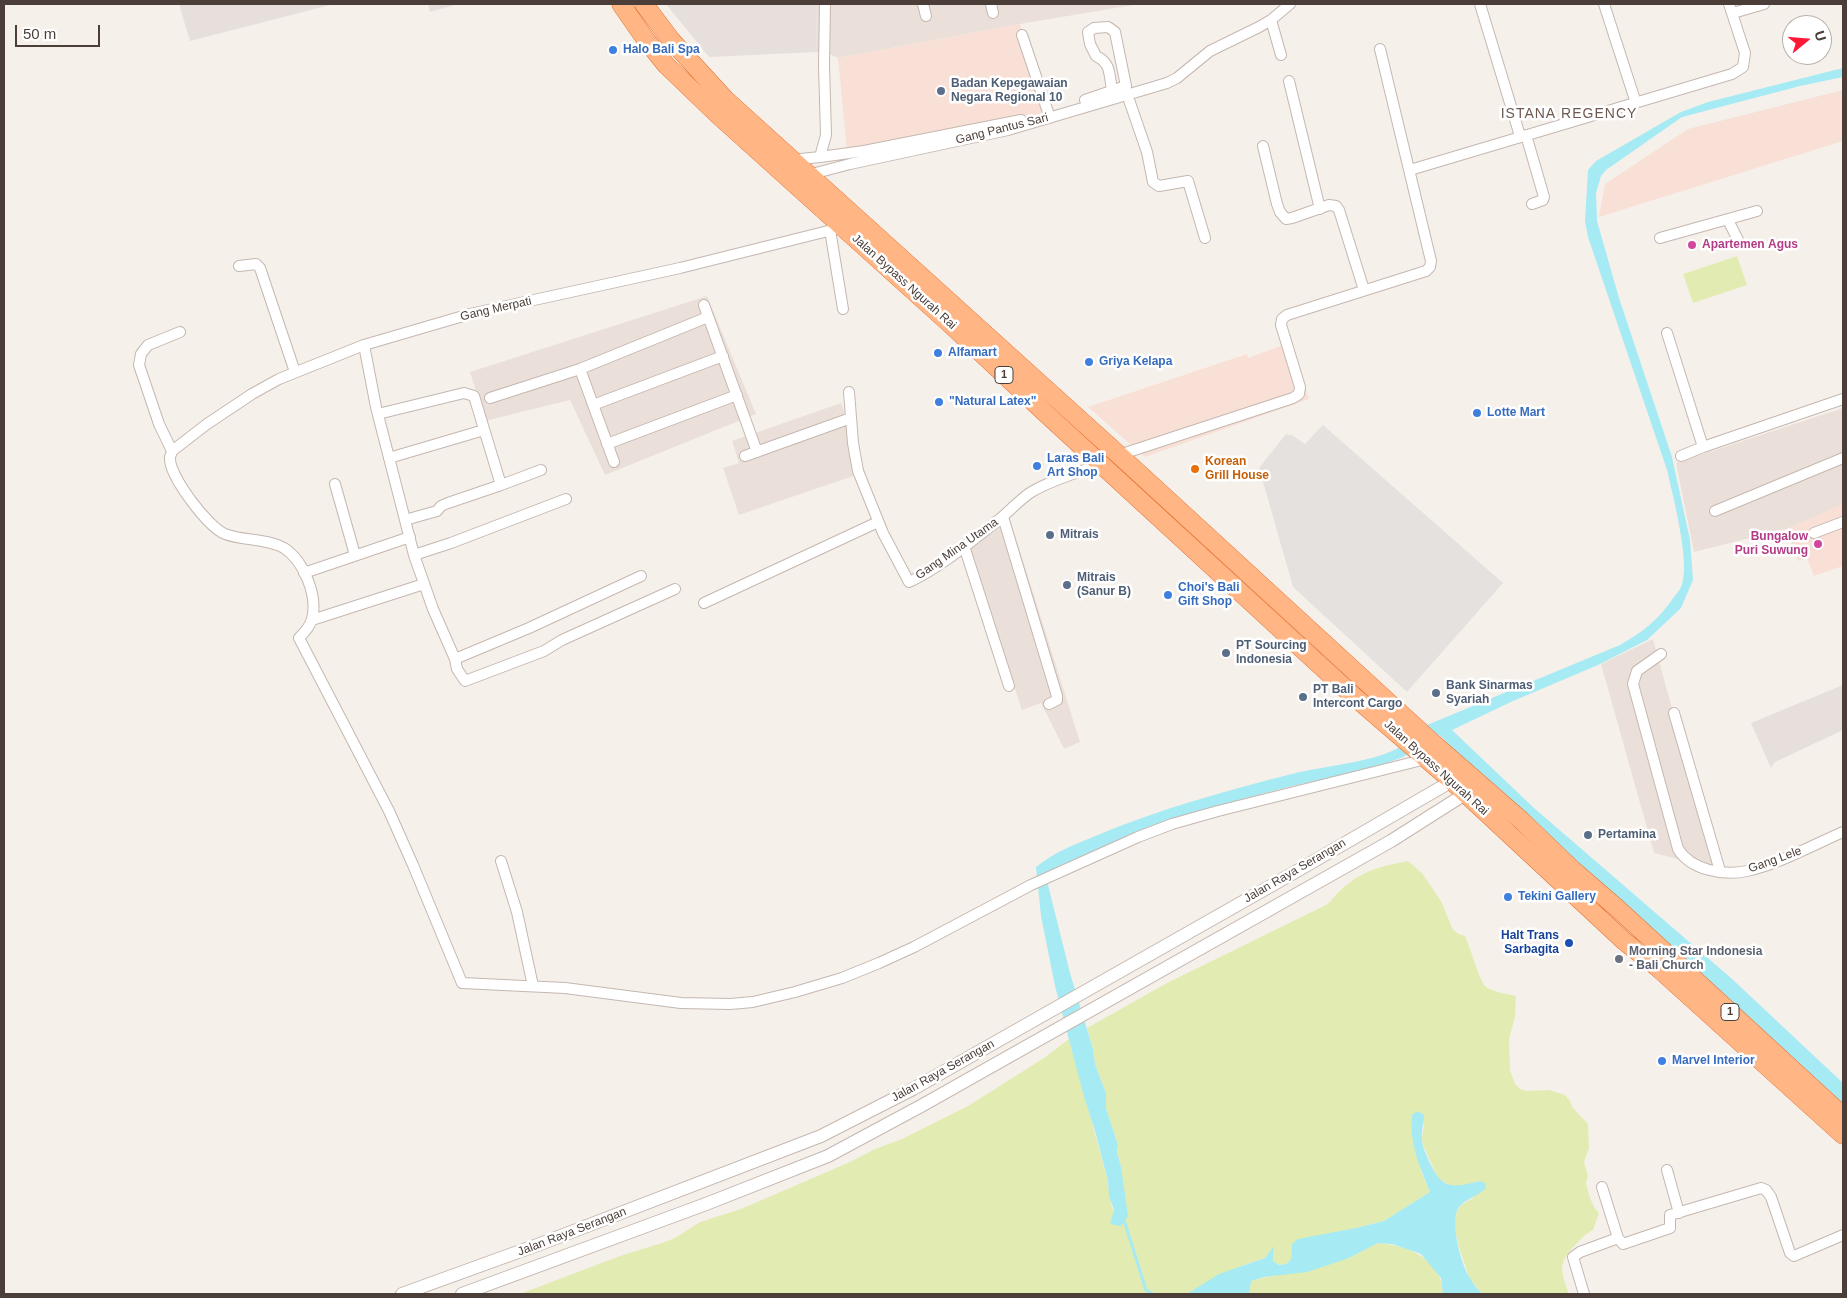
<!DOCTYPE html>
<style>
body{margin:0}
#map{position:relative;width:1847px;height:1298px;overflow:hidden;background:#f6f0eb;font-family:Helvetica,sans-serif}
canvas{display:block}
.frame{position:absolute;inset:0;border:5px solid #4b3e38;pointer-events:none}
.north{position:absolute;left:1782px;top:15px;width:50px;height:50px;box-sizing:border-box;background:#fff;border:1px solid #b7b2af;border-radius:50%;rotate:73deg;font-size:14px;font-weight:700;line-height:20px;text-align:center;color:#4b3e38}
.north::after{content:'';display:block;margin:auto;width:18px;height:22px;background:#ff1937;clip-path:polygon(50% 0,100% 100%,50% 72%,0 100%)}
.scale{position:absolute;left:15px;top:25px;width:85px;height:22px;box-sizing:border-box;border:2px solid #4b3e38;border-top:0;padding-left:6px;font-size:15px;line-height:18px;white-space:nowrap;color:#4b3e38;-webkit-text-stroke:4px #fff;paint-order:stroke}
</style>
<div id="map">
<canvas width="1847" height="1298"></canvas>
<div class="frame"></div>
<div class="north">U</div>
<div class="scale">50 m</div>
</div>
<script>
const g = document.querySelector('canvas').getContext('2d');
g.lineJoin = 'round';
function fillPath(path, color) {
  g.fillStyle = color;
  g.fill(path, 'evenodd');
}
function trace(path, color, width, dash) {
  g.strokeStyle = color;
  g.lineWidth = width;
  g.lineCap = dash ? 'butt' : 'round';
  g.setLineDash(dash || []);
  g.stroke(path);
}
function label(font, color, halo, rows, align = 'center') {
  g.font = font + ' Helvetica,sans-serif';
  g.lineWidth = 5;
  g.setLineDash([]);
  g.textBaseline = 'middle';
  g.strokeStyle = halo;
  g.fillStyle = color;
  for (const [text, x, y, turn = 0] of rows) {
    g.save();
    g.translate(x, y);
    g.rotate((+turn || 0) * Math.PI / 180);
    g.textAlign = isNaN(turn) ? turn : align;
    if (halo) g.strokeText(text, 0, 0);
    g.fillText(text, 0, 0);
    g.restore();
  }
}
const residential = new Path2D(`
 M 816,4 L 1140,4 L 1020,24 L 838,58 L 825,52 L 817,52 Z
 M 707,296 L 756,414 L 605,475 L 570,400 L 485,421 L 470,372 Z
 M 841,403 L 865,472 L 739,515 L 723,468 L 739,463 L 732,441 Z
 M 1843,408 L 1843,505 L 1786,529 L 1694,552 L 1676,463 Z
 M 1009,516 L 1080,742 L 1064,749 L 1041,703 L 1022,710 L 968,549 Z
 M 1653,639 L 1716,869 L 1654,853 L 1601,664 Z`);
const commercial = new Path2D(`
 M 1020,24 L 1052,124 L 857,167 L 848,161 L 838,58 Z
 M 1843,90 L 1843,141 L 1599,217 L 1605,184 L 1688,129 Z
 M 1283,345 L 1294,350 L 1309,399 L 1145,457 L 1088,407 L 1247,354 L 1248,358 Z
 M 1843,504 L 1843,566 L 1814,576 L 1807,558 L 1798,561 L 1786,529 Z`);
const industrial = new Path2D(`
 M 179,4 L 334,4 L 190,41 Z
 M 428,4 L 459,4 L 430,12 Z
 M 666,4 L 816,4 L 817,52 L 709,57 Z
 M 1843,685 L 1843,730 L 1775,762 L 1771,768 L 1751,723 Z`);
const green = new Path2D(`
 M 1737,256 L 1747,285 L 1693,303 L 1683,274 Z
 M 1408,861 L 1422,873 L 1441,901 L 1453,930 L 1459,934 L 1465,936 C 1470,947 1480,982 1486,987 C 1494,992 1507,994 1516,996 L 1515,1017 L 1509,1039 L 1510,1070 L 1515,1084 L 1520,1089 L 1527,1091 L 1549,1090 L 1565,1095 L 1570,1101 L 1572,1107 L 1588,1124 L 1589,1148 L 1584,1162 L 1588,1176 L 1586,1183 L 1590,1198 L 1594,1207 L 1599,1213 L 1593,1230 C 1585,1234 1581,1239 1575,1245 C 1557,1264 1561,1271 1569,1294 L 1482,1294 L 1469,1277 L 1459,1247 L 1454,1225 L 1457,1211 L 1461,1205 L 1473,1198 L 1480,1181 L 1459,1187 L 1451,1186 L 1438,1179 L 1423,1145 L 1422,1139 L 1424,1124 L 1418,1111 L 1421,1171 L 1430,1192 L 1384,1221 L 1292,1244 L 1291,1259 L 1286,1264 L 1279,1265 L 1273,1261 L 1274,1248 L 1265,1258 L 1244,1265 L 1187,1294 L 520,1294 L 620,1256 L 662,1243 L 675,1238 L 700,1222 L 741,1209 L 850,1162 L 875,1149 L 902,1139 L 968,1106 L 1044,1058 L 1069,1039 L 1108,1181 C 1109,1198 1112,1212 1121,1226 L 1121,1167 L 1117,1152 L 1118,1145 L 1106,1108 L 1106,1093 L 1095,1064 L 1093,1049 L 1087,1028 L 1167,983 L 1328,904 C 1353,874 1371,868 1408,861 Z
 M 1377,1243 C 1408,1245 1442,1259 1443,1294 L 1249,1294 L 1250,1281 L 1349,1258 Z`);
const parking = new Path2D(`
 M 1323,425 L 1503,583 L 1407,692 L 1293,587 L 1259,468 L 1286,434 L 1292,435 L 1305,444 Z`);
const water = new Path2D(`
 M 1843,68 L 1843,77 L 1800,86 L 1682,117 L 1606,170 L 1601,176 L 1596,193 L 1597,221 L 1619,298 L 1672,457 L 1690,540 L 1693,580 L 1681,608 L 1647,640 L 1598,665 L 1513,701 L 1452,730 L 1534,808 L 1731,978 L 1843,1083 L 1843,1104 L 1797,1061 L 1744,1020 L 1572,859 L 1525,812 L 1454,751 L 1440,735 L 1403,757 L 1365,771 L 1292,786 L 1224,804 L 1104,847 L 1059,866 L 1048,875 L 1048,885 L 1070,973 L 1093,1049 L 1095,1064 L 1106,1093 L 1106,1108 L 1118,1145 L 1117,1152 L 1121,1167 L 1128,1216 L 1121,1226 L 1110,1224 L 1114,1210 L 1109,1196 L 1108,1181 L 1095,1131 L 1084,1097 L 1055,986 L 1041,916 L 1036,867 C 1055,852 1071,846 1093,837 C 1159,809 1231,789 1300,772 C 1328,766 1377,761 1400,747 C 1409,741 1418,732 1427,725 L 1620,645 C 1643,632 1659,619 1674,597 C 1677,593 1681,589 1682,584 C 1690,561 1673,496 1667,470 L 1588,237 L 1585,221 L 1588,170 L 1596,161 L 1681,112 L 1708,102 Z
 M 1418,1111 L 1424,1115 C 1424,1123 1421,1131 1422,1139 C 1422,1146 1426,1154 1429,1161 C 1442,1190 1452,1188 1480,1181 L 1486,1184 L 1485,1189 C 1477,1196 1466,1199 1459,1207 C 1449,1220 1461,1265 1470,1278 C 1473,1284 1478,1289 1482,1294 L 1443,1294 L 1441,1278 L 1421,1254 L 1392,1244 L 1378,1243 L 1349,1258 L 1307,1272 L 1264,1277 L 1251,1281 L 1249,1294 L 1187,1294 L 1219,1274 L 1265,1258 L 1274,1246 L 1273,1261 L 1279,1265 L 1286,1264 L 1291,1259 L 1292,1244 L 1298,1239 L 1356,1228 L 1384,1221 L 1430,1192 C 1420,1166 1409,1144 1412,1115 Z`);
const stream = new Path2D(`
 M 1124,1220 L 1146,1290 L 1153,1294`);
const minor = new Path2D(`
 M 923,4 L 926,16
 M 991,4 L 993,13
 M 1480,4 L 1520,136
 M 1604,4 L 1636,103
 M 1733,13 L 1764,4
 M 1271,20 L 1281,55
 M 1022,35 L 1048,112
 M 1289,81 L 1320,209
 M 1127,94 L 1147,152 L 1153,182 L 1159,186 L 1188,181 L 1205,238
 M 1085,100 L 1126,86 L 1115,32 L 1108,27 L 1094,28 L 1088,32 L 1090,44 L 1096,56 C 1111,63 1109,74 1112,90
 M 1526,135 L 1544,197 L 1543,200 L 1532,204
 M 1263,146 L 1277,204 L 1280,212 L 1286,219 L 1292,218 L 1329,205 L 1336,206 L 1339,210 L 1364,290
 M 820,157 L 864,151 L 1021,120
 M 791,160 L 820,157 L 826,135 L 824,66 L 825,4
 M 1410,170 L 1732,74 L 1743,67 L 1745,53 L 1729,4
 M 808,175 L 850,164 L 1008,130 L 1167,83 L 1177,78 L 1210,51 L 1259,27 L 1271,20 L 1290,4
 M 1728,220 L 1740,244
 M 830,230 L 843,309
 M 1660,238 L 1757,211
 M 239,266 L 256,264 L 260,268 L 295,372
 M 704,305 L 757,452
 M 180,332 L 148,345 L 141,354 L 139,365 L 159,424 L 172,451 C 172,453 170,455 170,458 C 169,476 208,527 225,534 C 243,541 266,538 284,548 C 304,561 318,596 312,619 C 310,627 304,633 299,638 L 389,811 L 413,865 L 462,983 L 565,988 L 681,1003 L 730,1004 L 753,1002 L 795,992 L 842,978 L 879,963 L 914,947 L 1031,885 L 1138,837 L 1172,824 L 1218,811 L 1426,759
 M 1667,333 L 1703,447 L 1843,399
 M 364,345 L 376,407 L 414,555 L 433,609 L 455,659 L 457,669 L 465,681 L 544,651 L 562,640 L 675,589
 M 580,369 L 614,462
 M 849,392 L 853,443 L 858,471 L 883,533 L 909,582 C 940,568 974,539 1001,518 C 1012,509 1021,498 1033,491 C 1054,479 1079,472 1102,464
 M 490,398 L 580,369 L 708,317
 M 593,405 L 723,356
 M 378,414 L 464,393 L 474,396 L 501,485 L 448,503 L 441,506 L 437,511 L 405,520
 M 607,444 L 737,395
 M 172,451 L 207,424 L 252,394 L 279,379 L 364,345 L 470,314 L 680,268 L 844,227
 M 1119,455 L 1293,398 L 1299,394 L 1300,387 L 1281,325 L 1282,319 L 1287,315 L 1426,271 L 1430,267 L 1431,261 L 1380,49
 M 745,456 L 851,418
 M 1681,456 L 1703,447
 M 389,458 L 484,430
 M 335,484 L 355,555
 M 501,485 L 541,470
 M 1715,511 L 1843,458
 M 1003,517 L 1057,696 L 1057,700 L 1049,704
 M 1814,533 L 1843,522
 M 964,546 L 1009,686
 M 414,555 L 451,543 L 566,499
 M 304,573 L 410,537
 M 704,603 L 878,522
 M 312,620 L 424,584
 M 1661,654 L 1637,671 L 1633,684 L 1678,849 C 1691,870 1723,876 1747,871 C 1779,864 1813,845 1843,832
 M 455,659 L 529,628 L 641,576
 M 1674,713 L 1720,871
 M 501,861 L 517,912 L 533,986
 M 1667,1170 L 1679,1213
 M 1618,1238 L 1623,1244 L 1670,1228 L 1670,1215 L 1761,1188 L 1766,1190 L 1771,1197 L 1790,1253 L 1794,1256 L 1843,1235
 M 1584,1294 L 1573,1257 L 1580,1252 L 1618,1238 L 1602,1187`);
const tertiary = new Path2D(`
 M 402,1294 L 540,1244 L 821,1136 L 913,1089 L 1290,875 L 1452,781
 M 462,1294 L 706,1204 L 828,1156 L 921,1106 L 1391,841 L 1465,794`);
const trunk = new Path2D(`
 M 621,4 L 646,40 L 666,65 L 717,114 L 949,323 L 1042,410 L 1350,693 L 1452,781 L 1624,941 L 1657,967 L 1843,1135
 M 644,4 L 671,40 L 725,99 L 1119,455 L 1434,744 L 1522,821 L 1573,870 L 1617,908 L 1843,1116`);
const markers = [
 [613,50,5,"#3f7fe0"],
 [941,91,5,"#5c6f8a"],
 [1692,245,5,"#d1479c"],
 [938,353,5,"#3f7fe0"],
 [1089,362,5,"#3f7fe0"],
 [939,402,5,"#3f7fe0"],
 [1477,413,5,"#3f7fe0"],
 [1037,466,5,"#3f7fe0"],
 [1195,469,5,"#e8710a"],
 [1050,535,5,"#5c6f8a"],
 [1818,544,5,"#d1479c"],
 [1067,585,5,"#5c6f8a"],
 [1168,595,5,"#3f7fe0"],
 [1226,653,5,"#5c6f8a"],
 [1436,693,5,"#5c6f8a"],
 [1303,697,5,"#5c6f8a"],
 [1588,835,5,"#5c6f8a"],
 [1508,897,5,"#3f7fe0"],
 [1569,943,5,"#1a4fb4"],
 [1619,959,5,"#6b7280"],
 [1662,1061,5,"#3f7fe0"]
];
const shields = [
 [1004,375,18],
 [1730,1012,18]
];
const shieldNames = [
 ["1",1004,375],
 ["1",1730,1012]
];
const shopNames = [
 ["Halo Bali Spa",623,50],
 ["Alfamart",948,353],
 ["Griya Kelapa",1099,362],
 ["\"Natural Latex\"",949,402],
 ["Lotte Mart",1487,413],
 ["Laras Bali",1047,459],
 ["Art Shop",1047,473],
 ["Choi's Bali",1178,588],
 ["Gift Shop",1178,602],
 ["Tekini Gallery",1518,897],
 ["Marvel Interior",1672,1061]
];
const serviceNames = [
 ["Badan Kepegawaian",951,84],
 ["Negara Regional 10",951,98],
 ["Mitrais",1060,535],
 ["Mitrais",1077,578],
 ["(Sanur B)",1077,592],
 ["PT Sourcing",1236,646],
 ["Indonesia",1236,660],
 ["Bank Sinarmas",1446,686],
 ["Syariah",1446,700],
 ["PT Bali",1313,690],
 ["Intercont Cargo",1313,704],
 ["Pertamina",1598,835]
];
const streetNames = [
 ["Gang Pantus Sari",1002,129,-14],
 ["Jalan Bypass Ngurah Rai",904,282,42],
 ["Gang Merpati",496,309,-13],
 ["Gang Mina Utama",957,549,-35],
 ["Jalan Bypass Ngurah Rai",1436,768,42],
 ["Gang Lele",1775,860,-20],
 ["Jalan Raya Serangan",1295,871,-30],
 ["Jalan Raya Serangan",943,1071,-29],
 ["Jalan Raya Serangan",572,1232,-21]
];
const hotelNames = [
 ["Apartemen Agus",1702,245],
 ["Bungalow",1808,537,"right"],
 ["Puri Suwung",1808,551,"right"]
];
const foodNames = [
 ["Korean",1205,462],
 ["Grill House",1205,476]
];
const transitNames = [
 ["Halt Trans",1559,936],
 ["Sarbagita",1559,950]
];
const worshipNames = [
 ["Morning Star Indonesia",1629,952],
 ["- Bali Church",1629,966]
];
const neighbourhoodNames = [
 ["ISTANA REGENCY",1569,114]
];
fillPath(residential, '#eae0d9');
fillPath(commercial, '#f8e0d6');
fillPath(industrial, '#e6dfdc');
fillPath(green, '#e2ecb2');
fillPath(parking, '#e5e1df');
fillPath(water, '#a6eaf4');
trace(stream, '#a6eaf4', 3);
trace(minor, '#c5b7b0', 12);
trace(tertiary, '#c5b7b0', 14);
trace(trunk, '#e57336', 19);
trace(minor, '#fff', 10);
trace(tertiary, '#fff', 12);
trace(trunk, '#ffb684', 18);
for (const [x, y, r, color] of markers) {
  const dot = new Path2D();
  dot.arc(x, y, r, 0, 2 * Math.PI);
  g.fillStyle = color;
  g.fill(dot);
  trace(dot, '#fff', 2);
}
for (const [x, y, w] of shields) {
  const box = new Path2D();
  box.roundRect(x - w / 2, y - 8.5, w, 17, 4);
  g.fillStyle = '#fff';
  g.fill(box);
  trace(box, '#4b3e38', 1);
}
label('bold 11px', '#4b3e38', null, shieldNames);
label('bold 12px', '#366cbe', '#fff', shopNames, 'left');
label('bold 12px', '#4e5e75', '#fff', serviceNames, 'left');
label('12px', '#4b3e38', '#fff', streetNames);
label('bold 12px', '#b23c85', '#fff', hotelNames, 'left');
label('bold 12px', '#c56008', '#fff', foodNames, 'left');
label('bold 12px', '#164399', '#fff', transitNames, 'right');
label('bold 12px', '#5b616d', '#fff', worshipNames, 'left');
g.letterSpacing = '1px';
label('14px', '#6e594f', '#fff', neighbourhoodNames);
g.letterSpacing = '0px';
</script>
